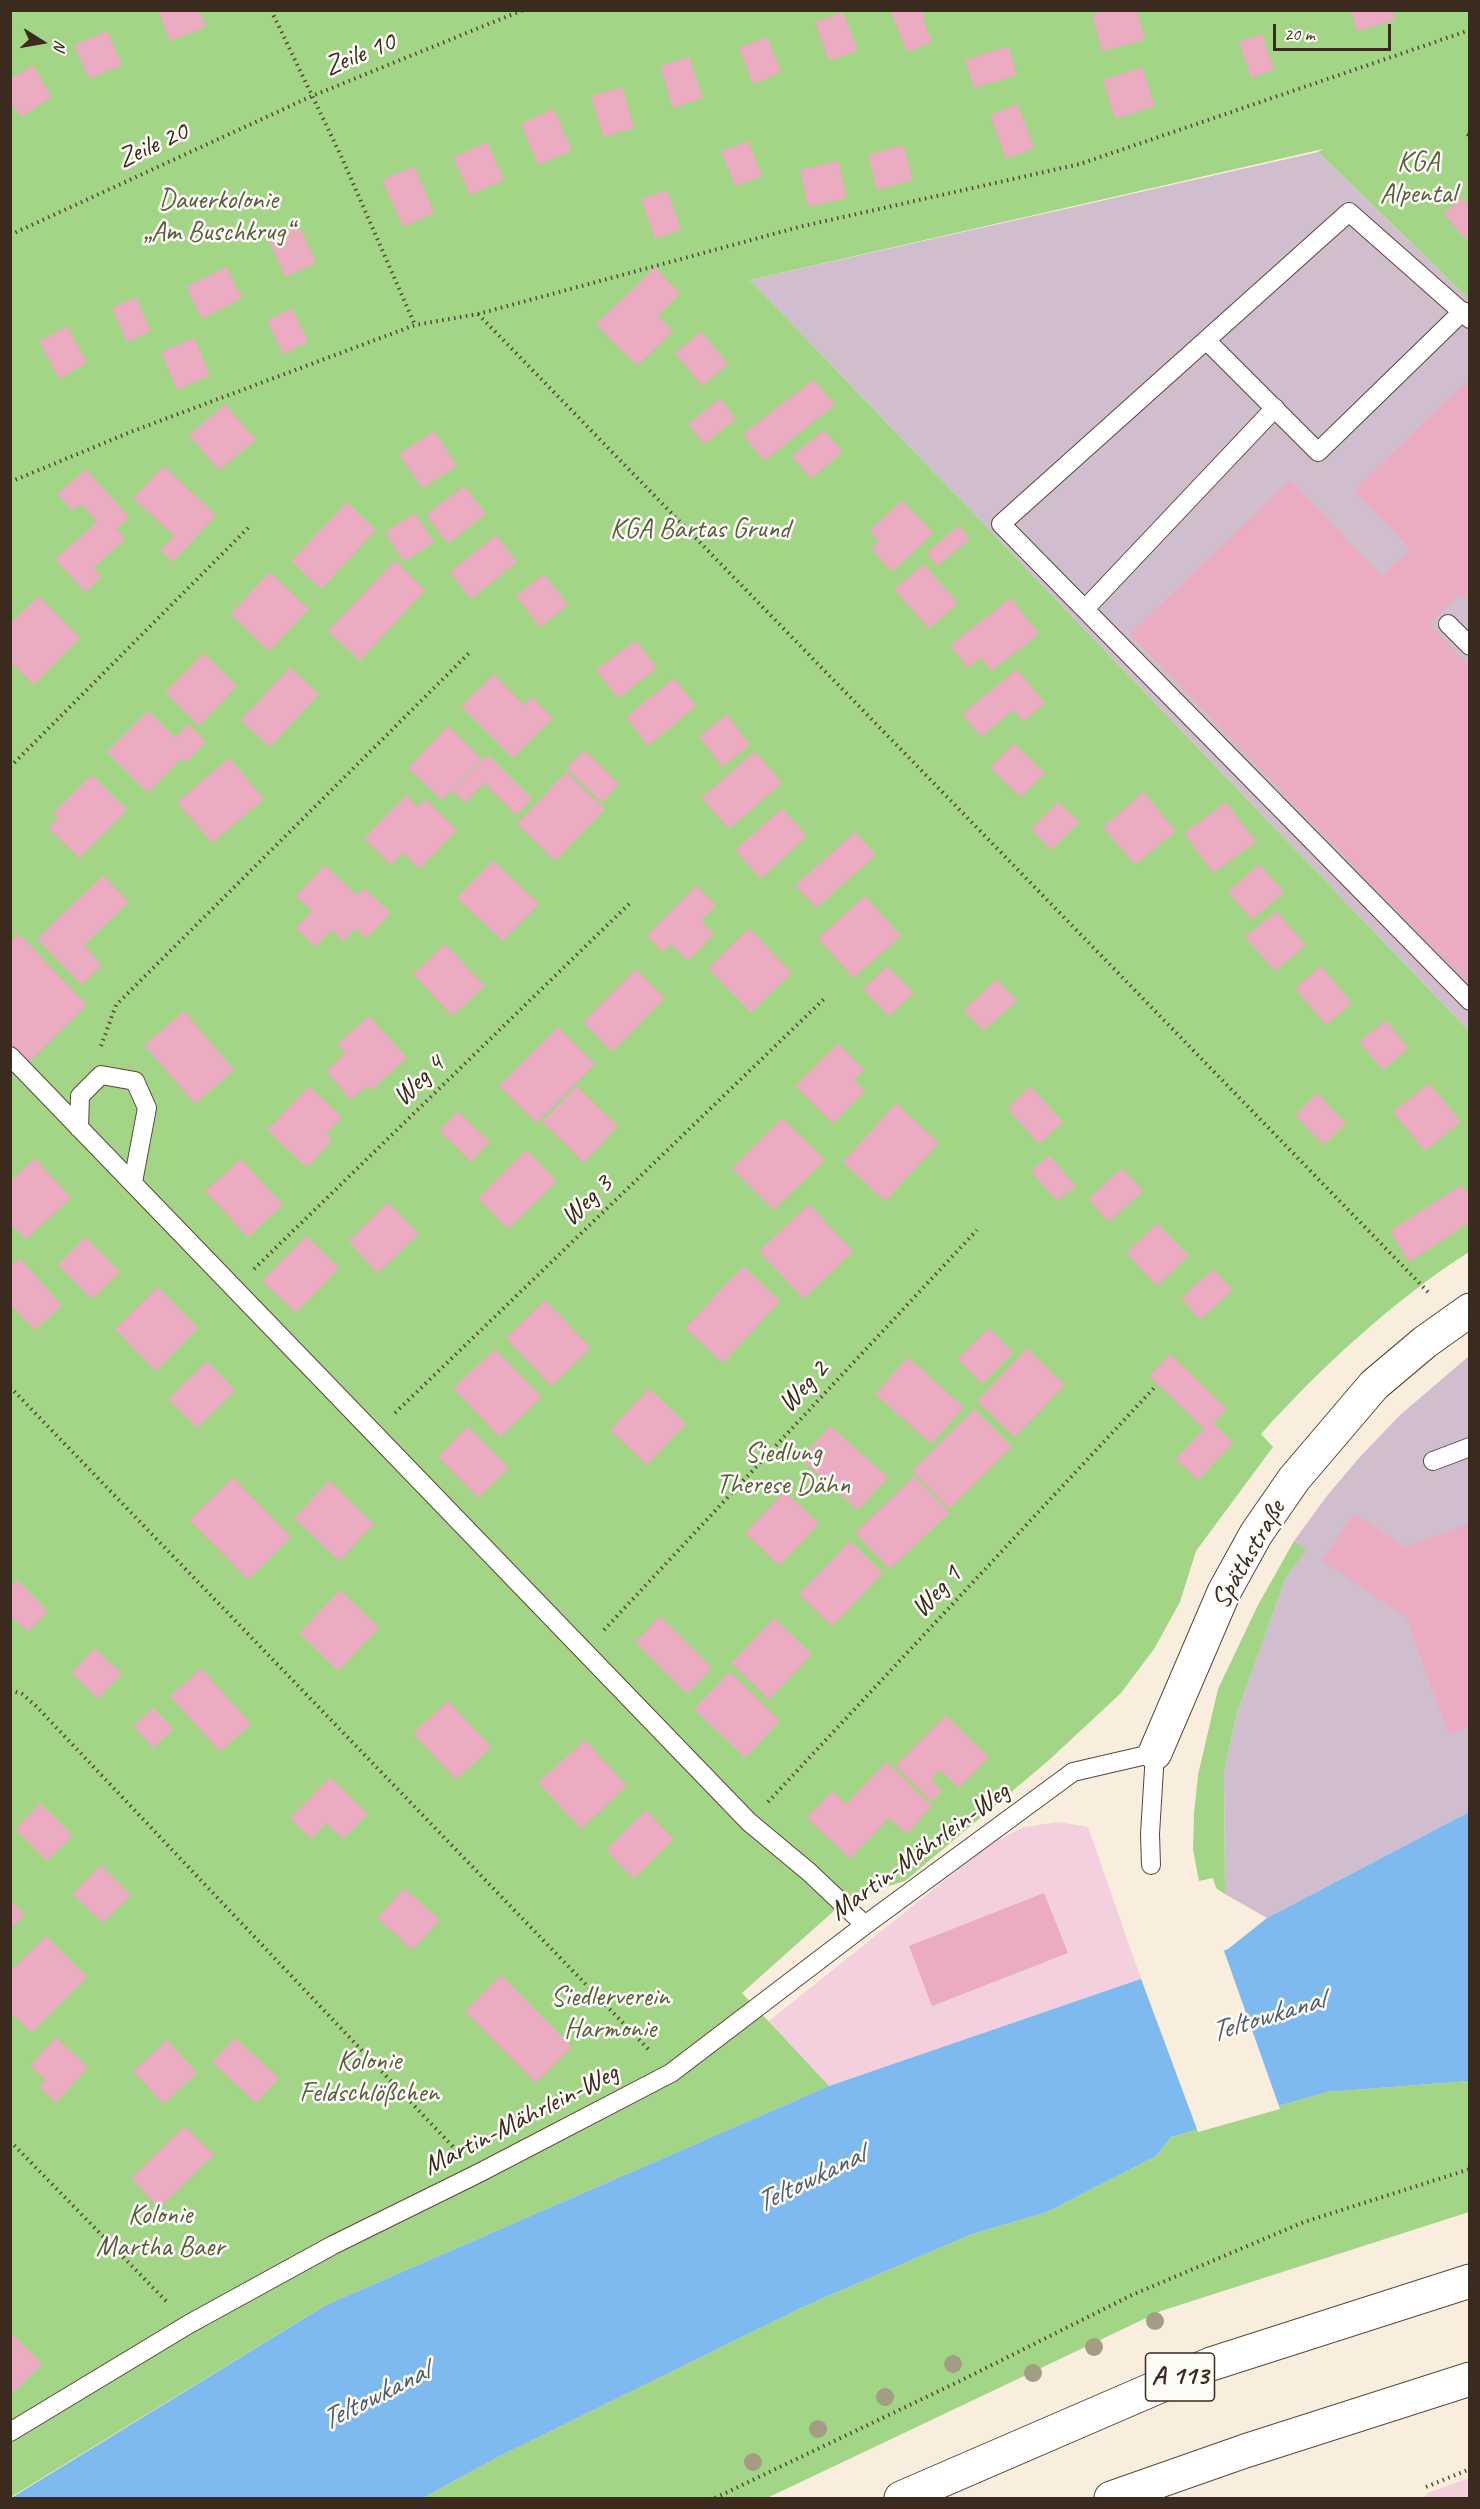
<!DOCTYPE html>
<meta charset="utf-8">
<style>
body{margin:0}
#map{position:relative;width:1480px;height:2509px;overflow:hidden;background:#f9eede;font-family:Caveat,sans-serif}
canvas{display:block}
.frame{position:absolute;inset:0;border:12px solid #3b2a1e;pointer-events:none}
.north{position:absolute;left:12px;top:12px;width:60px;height:60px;-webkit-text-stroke:4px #fdfcf7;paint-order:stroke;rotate:101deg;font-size:16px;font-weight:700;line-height:24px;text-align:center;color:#3b2a1e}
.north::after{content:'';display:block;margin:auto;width:21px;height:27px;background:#3b2a1e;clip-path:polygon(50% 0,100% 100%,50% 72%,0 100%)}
.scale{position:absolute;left:1273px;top:24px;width:118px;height:27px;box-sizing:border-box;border:3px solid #3b2a1e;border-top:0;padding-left:8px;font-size:18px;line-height:21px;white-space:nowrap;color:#3b2a1e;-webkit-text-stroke:4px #fdfcf7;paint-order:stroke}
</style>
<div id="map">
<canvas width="1480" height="2509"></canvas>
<div class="frame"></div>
<div class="north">N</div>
<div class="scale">20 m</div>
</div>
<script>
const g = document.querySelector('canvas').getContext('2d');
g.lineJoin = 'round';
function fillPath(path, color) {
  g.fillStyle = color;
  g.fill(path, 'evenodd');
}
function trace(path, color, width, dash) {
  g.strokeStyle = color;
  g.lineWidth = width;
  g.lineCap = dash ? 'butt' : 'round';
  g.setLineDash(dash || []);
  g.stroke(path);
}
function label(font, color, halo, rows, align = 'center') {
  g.font = font + ' Caveat,sans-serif';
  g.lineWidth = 5;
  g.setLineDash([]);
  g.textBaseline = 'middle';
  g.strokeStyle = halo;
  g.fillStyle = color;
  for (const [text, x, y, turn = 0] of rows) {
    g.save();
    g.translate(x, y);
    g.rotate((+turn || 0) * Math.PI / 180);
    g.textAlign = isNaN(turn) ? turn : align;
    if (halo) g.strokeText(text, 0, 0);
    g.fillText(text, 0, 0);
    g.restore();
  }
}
const built = new Path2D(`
 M 1059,1822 L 1088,1827 L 1141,1979 L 829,2086 L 712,2137 L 669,2101 L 990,1844 L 1024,1827 Z
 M 1469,2478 L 1469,2498 L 1423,2498 L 1430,2492 Z`);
const industrial = new Path2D(`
 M 1318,152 L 1469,299 L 1469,1031 L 750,280 Z
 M 1469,1356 L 1469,1812 L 1267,1918 L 1225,1894 L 1224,1771 L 1237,1713 L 1286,1577 L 1305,1550 L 1294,1541 L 1326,1497 L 1359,1458 L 1400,1415 Z`);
const green = new Path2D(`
 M 11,11 L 1469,11 L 1469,299 L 1318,152 L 1323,149 L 750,280 L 1469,1031 L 1469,1252 C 1395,1299 1320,1368 1261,1434 L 1273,1447 L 1196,1551 L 1180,1602 L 1154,1649 L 1121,1693 L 1048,1761 L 905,1881 L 870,1892 L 854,1893 L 742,1993 L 829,2086 L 326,2305 L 11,2497 Z
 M 1294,1541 L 1306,1550 L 1286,1577 L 1237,1713 L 1224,1771 L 1225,1894 L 1216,1888 L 1213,1878 L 1199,1881 L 1193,1850 L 1194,1814 L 1198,1775 L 1218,1689 L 1258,1605 Z
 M 1469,2081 L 1469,2212 L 1161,2311 L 767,2498 L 423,2498 L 496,2458 L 805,2306 L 972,2234 L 1047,2212 L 1156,2156 L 1171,2137 L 1327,2092 Z`);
const water = new Path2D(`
 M 1469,1812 L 1469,2081 L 1327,2092 L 1171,2137 L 1156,2156 L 1047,2212 L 972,2234 L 805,2306 L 496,2458 L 423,2498 L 11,2498 L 326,2305 L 829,2086 L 1228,1949 L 1267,1918 Z`);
const pier = new Path2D(`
 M 1223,1948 L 1280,2109 L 1198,2132 L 1140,1976 Z`);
const building = new Path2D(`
 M 158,10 L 199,10 L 206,27 L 170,41 Z
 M 890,10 L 921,10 L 925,19 L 923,20 L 932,42 L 907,52 Z
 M 1108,10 L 1137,10 L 1145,40 L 1102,51 L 1092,15 Z
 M 1351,10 L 1393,10 L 1395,20 L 1356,31 Z
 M 843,12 L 858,50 L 829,61 L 815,22 Z
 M 107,31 L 122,65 L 89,79 L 74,45 Z
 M 1262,34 L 1274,69 L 1251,78 L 1239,42 Z
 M 767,37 L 781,72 L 753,84 L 739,48 Z
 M 1008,46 L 1017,75 L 974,88 L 965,60 Z
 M 689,57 L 703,98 L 673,108 L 660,66 Z
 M 33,65 L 52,97 L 21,117 L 10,101 L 10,79 Z
 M 1142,67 L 1155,106 L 1115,119 L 1103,80 Z
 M 622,87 L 634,128 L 603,137 L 591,96 Z
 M 1018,104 L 1034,148 L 1006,159 L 990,115 Z
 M 554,109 L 572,151 L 538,165 L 521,123 Z
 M 748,141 L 762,176 L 735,186 L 721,151 Z
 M 487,142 L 504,180 L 470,195 L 453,157 Z
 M 903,145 L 913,180 L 877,190 L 868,155 Z
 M 838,161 L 847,198 L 808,207 L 800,170 Z
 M 414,166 L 434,213 L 403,227 L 382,180 Z
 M 667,190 L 681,229 L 655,239 L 641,199 Z
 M 1462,198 L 1470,207 L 1470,245 L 1443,213 Z
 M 299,225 L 316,263 L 285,277 L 268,239 Z
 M 226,267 L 242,298 L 202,319 L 186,287 Z
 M 655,267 L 680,293 L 658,316 L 673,331 L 637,366 L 596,324 Z
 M 136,297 L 151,331 L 127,342 L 112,308 Z
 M 292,308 L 308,342 L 283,354 L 267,320 Z
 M 67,326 L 87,363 L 59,379 L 39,341 Z
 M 701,331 L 728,364 L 702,386 L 675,353 Z
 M 194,338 L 210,375 L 177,390 L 161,352 Z
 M 1470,378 L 1470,603 L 1460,594 L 1429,624 L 1470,667 L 1470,986 L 1130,634 L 1290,480 L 1382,576 L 1410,549 L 1354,490 Z
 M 814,379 L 835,405 L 764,461 L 743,434 Z
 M 720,398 L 736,419 L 704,444 L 688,424 Z
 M 225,404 L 256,440 L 219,470 L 189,435 Z
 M 824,430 L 842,452 L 811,479 L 792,456 Z
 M 434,431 L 457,466 L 422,488 L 399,454 Z
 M 164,466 L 216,515 L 173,562 L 160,550 L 174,536 L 133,498 Z
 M 86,469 L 129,517 L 116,529 L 125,539 L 93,568 L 101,577 L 85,592 L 55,559 L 97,522 L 81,504 L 73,511 L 57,494 Z
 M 464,486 L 486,514 L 448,544 L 426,515 Z
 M 902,500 L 933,533 L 892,572 L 871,548 L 879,541 L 869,531 Z
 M 347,502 L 376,530 L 321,589 L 291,561 Z
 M 415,513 L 434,542 L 404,562 L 385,532 Z
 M 959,525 L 970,539 L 937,566 L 926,553 Z
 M 496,535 L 517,562 L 471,599 L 450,572 Z
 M 395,560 L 425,590 L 360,661 L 328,631 Z
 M 924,564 L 958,603 L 929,629 L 894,589 Z
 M 270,572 L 309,609 L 269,651 L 230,614 Z
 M 544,574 L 568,605 L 540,627 L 516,596 Z
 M 39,596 L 80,638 L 34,685 L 10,662 L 10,624 Z
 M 1011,598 L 1039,634 L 991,671 L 981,658 L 968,668 L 950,645 Z
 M 636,640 L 657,668 L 618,698 L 596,670 Z
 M 204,653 L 237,686 L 199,726 L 165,692 Z
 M 290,667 L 319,694 L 270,747 L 241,720 Z
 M 1017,669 L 1045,703 L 1023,722 L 1013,710 L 981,737 L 962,714 Z
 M 494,674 L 524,705 L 532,697 L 553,718 L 513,758 L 461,706 Z
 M 674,678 L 696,706 L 648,746 L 626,717 Z
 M 148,711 L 175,738 L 188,724 L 206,742 L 185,763 L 182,758 L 148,793 L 107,752 Z
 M 727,714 L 750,745 L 722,767 L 699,736 Z
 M 448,726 L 482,759 L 442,800 L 408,768 Z
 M 1014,743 L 1045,773 L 1021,797 L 990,767 Z
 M 584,750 L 619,784 L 602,803 L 566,768 Z
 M 755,751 L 782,783 L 729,829 L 701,798 Z
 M 488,755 L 532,799 L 516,815 L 484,783 L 465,803 L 452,791 Z
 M 229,758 L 264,799 L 212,843 L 177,802 Z
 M 566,772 L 605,809 L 555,861 L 517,824 Z
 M 92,775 L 127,810 L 79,858 L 48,828 L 58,817 L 53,813 Z
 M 1143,792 L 1176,831 L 1135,865 L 1103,827 Z
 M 406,795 L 418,807 L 426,799 L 457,830 L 419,869 L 403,853 L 391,865 L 364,838 Z
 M 1058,801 L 1079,822 L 1051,850 L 1031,829 Z
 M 1226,802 L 1256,842 L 1213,873 L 1184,833 Z
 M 782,808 L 807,836 L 761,879 L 735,850 Z
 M 855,832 L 876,855 L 816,908 L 795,885 Z
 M 493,860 L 539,904 L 503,941 L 457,898 Z
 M 1259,864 L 1284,892 L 1252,920 L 1228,892 Z
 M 325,865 L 356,895 L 364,888 L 391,913 L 366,938 L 356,928 L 343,941 L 332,930 L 315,947 L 296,928 L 312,911 L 296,896 Z
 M 103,875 L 129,902 L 84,945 L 102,965 L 82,985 L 37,939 Z
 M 696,885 L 716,905 L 701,921 L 714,934 L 688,961 L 671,944 L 663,952 L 647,936 Z
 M 865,896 L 901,936 L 853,978 L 818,938 Z
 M 1276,911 L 1306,945 L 1275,971 L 1245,937 Z
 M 749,928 L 792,973 L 751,1013 L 708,968 Z
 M 19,934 L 87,1005 L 27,1064 L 10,1047 L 10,942 Z
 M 445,944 L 485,986 L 452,1016 L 413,974 Z
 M 887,966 L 914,993 L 889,1016 L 863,989 Z
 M 1321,966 L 1352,1003 L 1326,1025 L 1295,988 Z
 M 636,969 L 665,998 L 612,1052 L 583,1022 Z
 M 997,979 L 1017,1001 L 983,1031 L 964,1010 Z
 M 184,1011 L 234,1070 L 195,1104 L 144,1045 Z
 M 369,1016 L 407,1058 L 371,1090 L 367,1085 L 351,1100 L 326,1071 L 345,1053 L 337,1044 Z
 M 1386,1020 L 1408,1048 L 1383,1070 L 1359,1042 Z
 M 558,1027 L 595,1064 L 537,1123 L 499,1086 Z
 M 838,1043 L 864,1069 L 854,1080 L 865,1091 L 833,1124 L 795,1086 Z
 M 1429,1083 L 1461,1122 L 1425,1151 L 1393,1112 Z
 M 309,1086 L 342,1117 L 326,1134 L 332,1140 L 307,1168 L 267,1130 Z
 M 577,1086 L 618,1126 L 584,1163 L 542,1122 Z
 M 1030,1086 L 1063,1122 L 1039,1144 L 1007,1108 Z
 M 1317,1093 L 1346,1123 L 1324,1145 L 1295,1115 Z
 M 896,1103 L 939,1143 L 885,1201 L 843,1162 Z
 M 458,1111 L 490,1142 L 471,1162 L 439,1131 Z
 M 782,1118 L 825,1160 L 774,1210 L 732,1168 Z
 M 526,1150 L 557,1181 L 508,1229 L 478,1198 Z
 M 1049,1155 L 1076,1186 L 1057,1201 L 1031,1171 Z
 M 35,1158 L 71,1198 L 26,1239 L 10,1223 L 10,1181 Z
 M 241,1159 L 283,1205 L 248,1237 L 205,1191 Z
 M 1122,1168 L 1143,1191 L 1109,1222 L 1088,1199 Z
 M 1461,1185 L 1470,1197 L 1470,1222 L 1409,1262 L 1390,1231 Z
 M 388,1202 L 419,1234 L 378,1273 L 348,1241 Z
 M 809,1204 L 853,1251 L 804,1299 L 759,1251 Z
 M 1157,1223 L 1189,1256 L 1157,1286 L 1126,1253 Z
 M 306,1236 L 339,1268 L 296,1313 L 262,1281 Z
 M 85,1237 L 120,1272 L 92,1299 L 58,1265 Z
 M 20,1258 L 62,1306 L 34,1330 L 10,1304 L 10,1267 Z
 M 743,1266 L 780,1301 L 723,1363 L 685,1328 Z
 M 1213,1269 L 1233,1290 L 1200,1320 L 1181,1298 Z
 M 158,1287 L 198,1328 L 156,1371 L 115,1329 Z
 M 545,1300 L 591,1348 L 551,1386 L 506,1338 Z
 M 989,1328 L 1013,1353 L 982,1384 L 957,1359 Z
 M 1027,1348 L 1065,1385 L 1015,1437 L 977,1401 Z
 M 495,1349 L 542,1397 L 500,1437 L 453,1388 Z
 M 1170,1354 L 1227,1409 L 1213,1423 L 1233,1443 L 1198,1480 L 1175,1459 L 1204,1429 L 1149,1376 Z
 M 908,1357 L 964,1407 L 931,1444 L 875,1394 Z
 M 207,1361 L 235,1390 L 197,1428 L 168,1399 Z
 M 649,1388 L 686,1424 L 647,1465 L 610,1430 Z
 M 974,1409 L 1012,1447 L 949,1509 L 912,1471 Z
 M 468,1426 L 509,1468 L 478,1498 L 438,1457 Z
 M 830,1426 L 888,1477 L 858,1510 L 801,1459 Z
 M 914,1476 L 949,1513 L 890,1569 L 855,1533 Z
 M 233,1477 L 291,1537 L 248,1580 L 189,1520 Z
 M 329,1481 L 374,1524 L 339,1561 L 294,1518 Z
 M 785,1491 L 819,1524 L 779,1566 L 745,1533 Z
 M 1354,1513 L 1405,1547 L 1470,1523 L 1470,1726 L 1449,1735 L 1406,1617 L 1322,1560 Z
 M 850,1541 L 883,1573 L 832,1626 L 799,1594 Z
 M 17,1580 L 48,1611 L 28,1632 L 10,1615 L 10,1587 Z
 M 340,1590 L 379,1628 L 338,1671 L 299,1633 Z
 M 660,1616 L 712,1668 L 687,1694 L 635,1642 Z
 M 774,1618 L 812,1654 L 769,1700 L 731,1663 Z
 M 95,1648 L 122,1674 L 98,1699 L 71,1673 Z
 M 201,1668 L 251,1724 L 220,1752 L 170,1696 Z
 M 730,1672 L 780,1721 L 745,1758 L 694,1709 Z
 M 448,1701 L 491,1747 L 456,1780 L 413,1733 Z
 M 153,1707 L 173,1729 L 153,1748 L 133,1726 Z
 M 946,1715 L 989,1757 L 959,1788 L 940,1770 L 931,1780 L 942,1791 L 932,1802 L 895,1766 Z
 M 585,1740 L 627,1786 L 581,1829 L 538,1782 Z
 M 886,1762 L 932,1806 L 907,1834 L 889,1818 L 850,1859 L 807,1818 L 832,1791 L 846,1804 Z
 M 330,1777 L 368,1814 L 343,1839 L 326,1823 L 311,1839 L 290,1818 Z
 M 40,1803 L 73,1836 L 47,1861 L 15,1829 Z
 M 646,1810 L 674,1839 L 634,1879 L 606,1850 Z
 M 101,1865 L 131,1895 L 103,1923 L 73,1894 Z
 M 404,1888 L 440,1920 L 412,1950 L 377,1918 Z
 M 1044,1893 L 1068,1953 L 932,2006 L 909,1946 Z
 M 10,1900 L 25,1915 L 10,1929 Z
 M 46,1936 L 87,1977 L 31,2033 L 10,2012 L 10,1971 Z
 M 501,1975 L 572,2047 L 536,2083 L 465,2011 Z
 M 56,2037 L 88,2067 L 56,2103 L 39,2087 L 45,2080 L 30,2066 Z
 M 235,2038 L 279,2078 L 256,2103 L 212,2062 Z
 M 167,2040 L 197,2073 L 163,2104 L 133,2071 Z
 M 185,2126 L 214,2155 L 159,2208 L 131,2178 Z
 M 10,2332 L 42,2364 L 14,2392 L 10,2389 Z`);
const path = new Path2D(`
 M 271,10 L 342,158 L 415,325
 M 1467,134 L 1470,136
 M 10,235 L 312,96 L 523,10
 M 478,314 L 1428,1292
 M 10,482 L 133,431 L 415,325 L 478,314 L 803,226 L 1080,164 L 1470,30
 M 10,767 L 251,525
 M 101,1046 L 116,1005 L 469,653
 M 254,1269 L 632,901
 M 10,1387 L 651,2052
 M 395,1413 L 825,998
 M 604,1630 L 977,1230
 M 10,1690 L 22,1694 L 36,1706 L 457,2151
 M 768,1802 L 1154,1388
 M 10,2141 L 167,2302
 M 1426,2487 L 1470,2469
 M 715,2498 L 962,2380 L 1132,2295 L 1304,2222 L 1470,2169`);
const lane = new Path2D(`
 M 1470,319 L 1349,212 L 1001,524 L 1470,1001
 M 1206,340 L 1318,452 L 1463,311
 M 1085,609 L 1275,408
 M 1448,624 L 1470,646
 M 10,1056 L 749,1822 L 809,1872 L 865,1925
 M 79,1128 L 80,1096 L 101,1075 L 135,1081 L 147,1108 L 133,1182
 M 1433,1461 L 1470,1447
 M 10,2432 L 189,2324 L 333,2245 L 479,2173 L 671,2073 L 865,1925 L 1073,1772 L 1155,1753 L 1150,1834 L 1151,1865`);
const street = new Path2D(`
 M 1155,1753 L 1224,1592 L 1256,1534 L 1294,1479 L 1374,1385 L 1425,1342 L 1470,1310`);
const highway = new Path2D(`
 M 901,2498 L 1211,2364 L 1470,2281
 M 1111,2498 L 1245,2451 L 1470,2379`);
const trees = [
 [1155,2321],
 [1094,2347],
 [953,2364],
 [1033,2373],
 [885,2397],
 [818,2429],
 [753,2462]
];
const shields = [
 [1180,2377,69]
];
const shieldNames = [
 ["A 113",1180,2377]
];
const streetNames = [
 ["Zeile 10",360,55,-22],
 ["Zeile 20",153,146,-24],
 ["Weg 4",419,1081,-44],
 ["Weg 3",587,1201,-44],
 ["Weg 2",804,1387,-47],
 ["Späthstraße",1249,1555,-60],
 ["Weg 1",937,1592,-47],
 ["Martin-Mährlein-Weg",920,1852,-36],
 ["Martin-Mährlein-Weg",521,2120,-27]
];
const parkNames = [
 ["KGA",1418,163],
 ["Alpental",1418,195],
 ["Dauerkolonie",218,201],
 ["„Am Buschkrug“",218,233],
 ["KGA Bartas Grund",700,530],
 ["Siedlung",783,1454],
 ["Therese Dähn",783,1486],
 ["Siedlerverein",610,1998],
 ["Harmonie",610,2030],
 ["Kolonie",369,2062],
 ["Feldschlößchen",369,2094],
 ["Kolonie",160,2216],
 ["Martha Baer",160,2248]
];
const waterNames = [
 ["Teltowkanal",1267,2017,-17],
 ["Teltowkanal",810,2180,-26],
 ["Teltowkanal",375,2397,-27]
];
fillPath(built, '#f4cfde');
fillPath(industrial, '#d0bdce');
fillPath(green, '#a2d585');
fillPath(water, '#7ebaf0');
fillPath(pier, '#f9eede');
fillPath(building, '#ebabc1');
trace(lane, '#58473b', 20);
trace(street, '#58473b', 35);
trace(highway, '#58473b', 35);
trace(path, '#58473b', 4, [1.5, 4.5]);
trace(lane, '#fff', 18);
trace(street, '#fff', 33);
trace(highway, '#fff', 33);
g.fillStyle = '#a29e85';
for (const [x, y] of trees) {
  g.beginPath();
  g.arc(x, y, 9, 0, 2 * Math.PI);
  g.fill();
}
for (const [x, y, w] of shields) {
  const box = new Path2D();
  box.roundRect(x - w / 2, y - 24, w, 48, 4.5);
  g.fillStyle = '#fdfcf7';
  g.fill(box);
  trace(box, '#3b2a1e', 1.5);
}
label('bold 27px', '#3b2a1e', null, shieldNames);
label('28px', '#3b2a1e', '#fdfcf7', streetNames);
label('28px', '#5a5d3d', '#fdfcf7', parkNames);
label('italic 30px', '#525c68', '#fdfcf7', waterNames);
</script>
